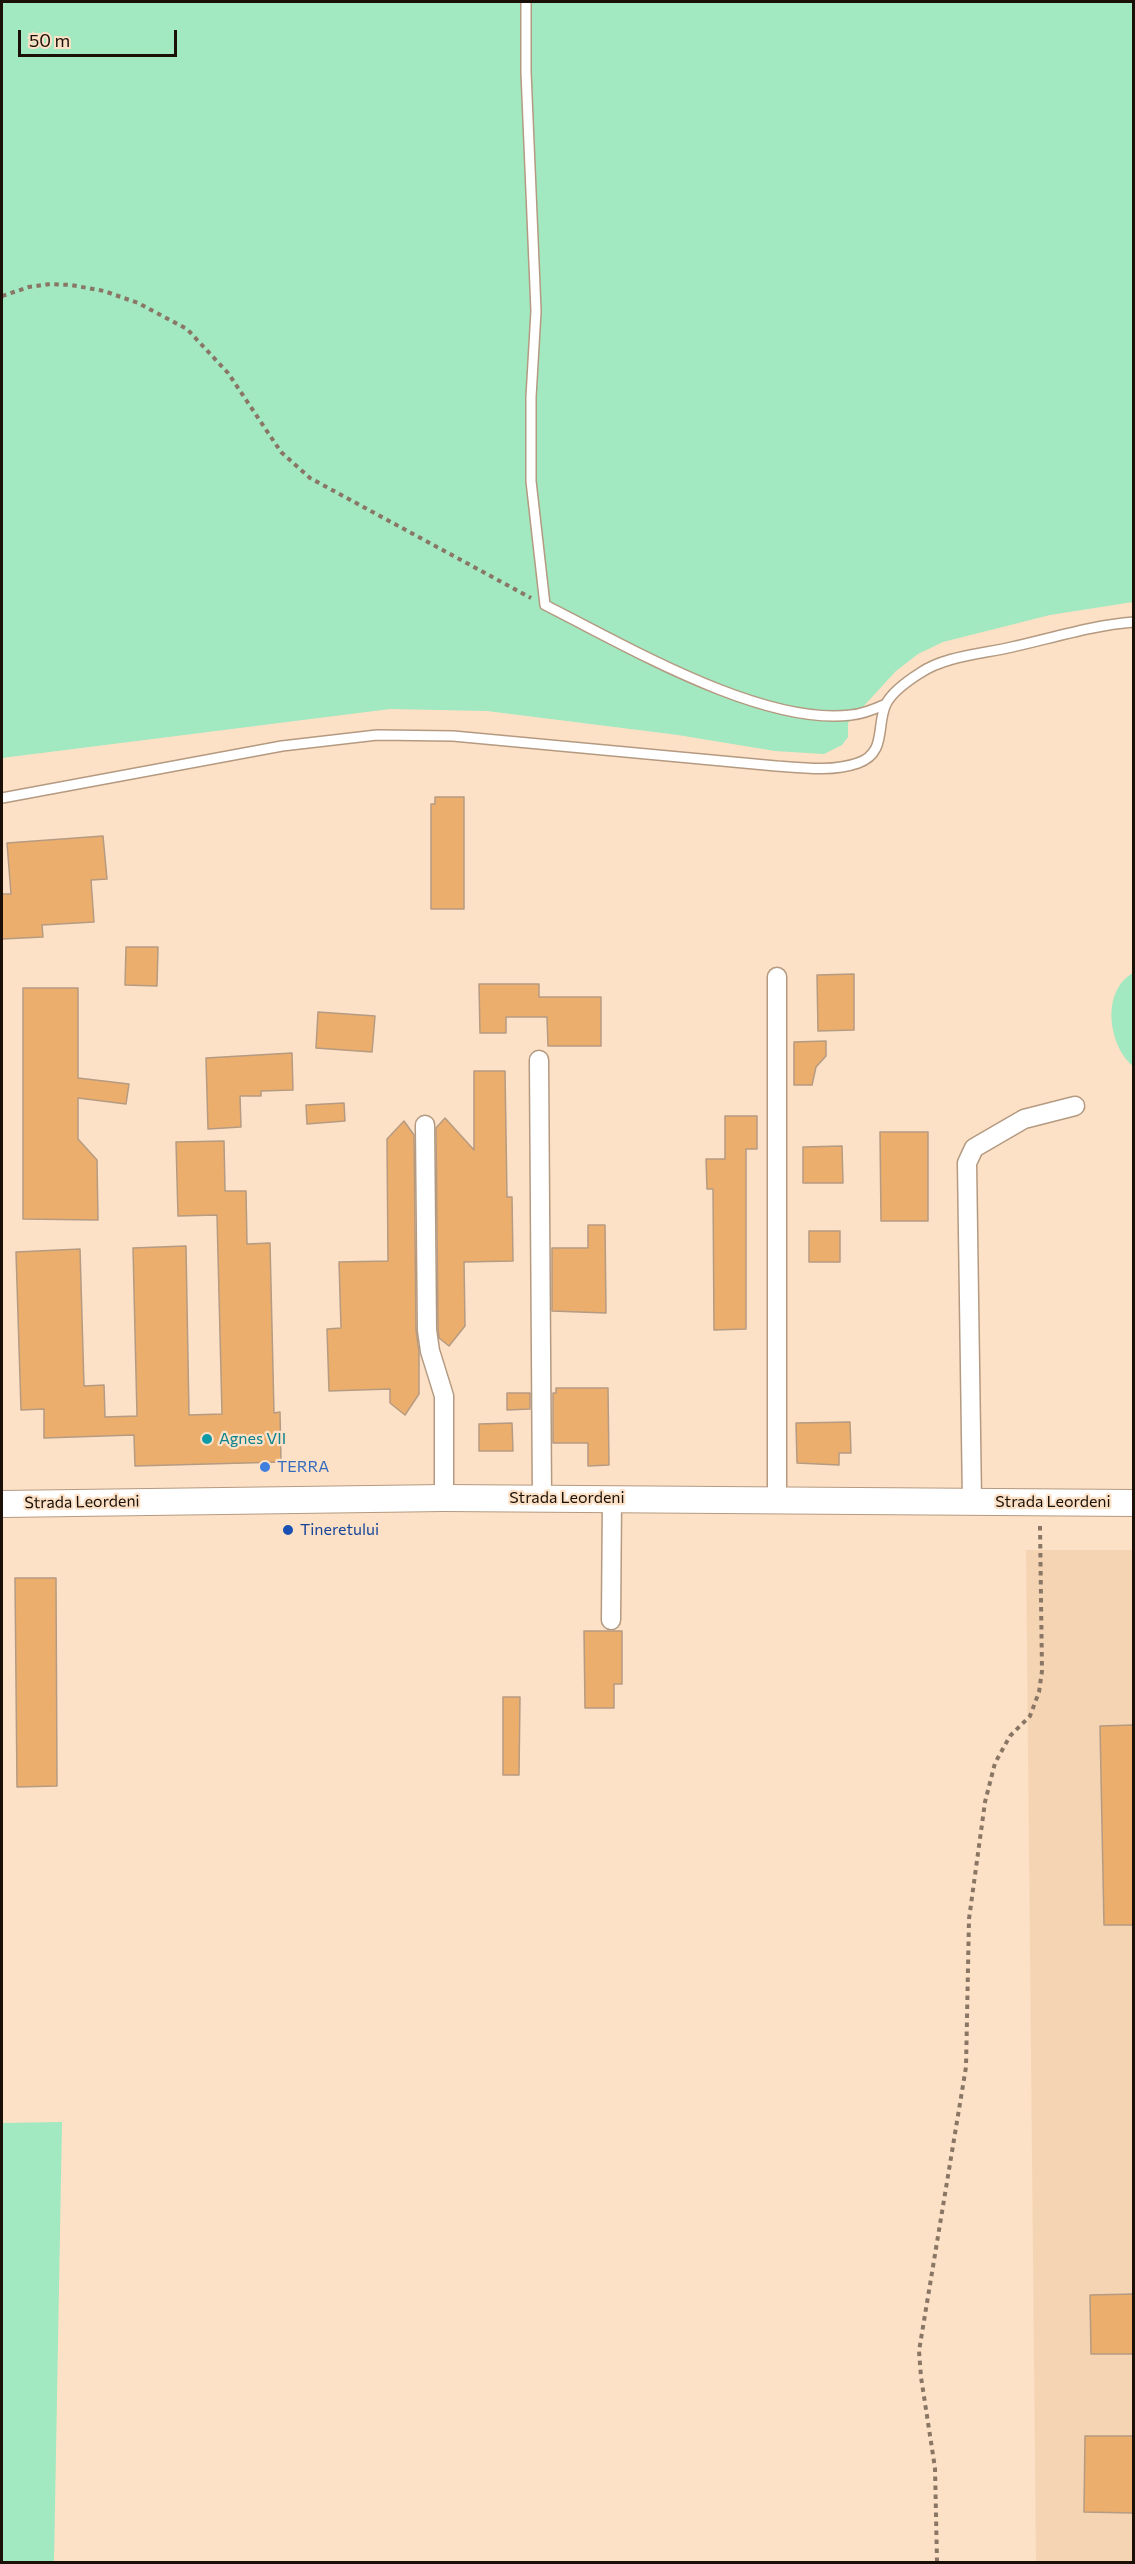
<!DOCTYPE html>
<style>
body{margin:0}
#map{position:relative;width:1135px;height:2564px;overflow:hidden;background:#fce1c6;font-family:Commissioner,sans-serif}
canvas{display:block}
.frame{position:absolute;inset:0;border:3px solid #1a1007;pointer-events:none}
.scale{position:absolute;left:18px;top:30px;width:159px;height:27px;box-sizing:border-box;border:3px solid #1a1007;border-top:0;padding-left:8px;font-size:18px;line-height:21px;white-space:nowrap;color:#1a1007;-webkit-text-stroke:4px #fce1c6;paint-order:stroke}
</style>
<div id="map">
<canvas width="1135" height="2564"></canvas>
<div class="frame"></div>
<div class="scale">50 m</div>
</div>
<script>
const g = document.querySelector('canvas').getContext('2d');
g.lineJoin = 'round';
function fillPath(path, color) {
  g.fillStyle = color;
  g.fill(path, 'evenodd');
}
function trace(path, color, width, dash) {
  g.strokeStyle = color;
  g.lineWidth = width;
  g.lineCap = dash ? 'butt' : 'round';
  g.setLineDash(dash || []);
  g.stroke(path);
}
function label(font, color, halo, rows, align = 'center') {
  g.font = font + ' Commissioner,sans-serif';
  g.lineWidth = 4.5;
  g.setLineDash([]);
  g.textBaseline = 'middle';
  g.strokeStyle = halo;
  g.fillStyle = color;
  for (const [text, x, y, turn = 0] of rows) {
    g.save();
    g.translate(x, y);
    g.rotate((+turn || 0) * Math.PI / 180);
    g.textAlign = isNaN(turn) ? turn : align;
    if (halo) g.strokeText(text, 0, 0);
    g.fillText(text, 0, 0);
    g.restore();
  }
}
const built = new Path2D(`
 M 1026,1550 L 1133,1550 L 1133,2562 L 1036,2562 Z`);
const green = new Path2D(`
 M 2,2 L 1133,2 L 1133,602 L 1050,615 L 943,642 L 918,654 L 896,671 L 848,723 L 848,737 L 842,745 L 824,754 L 775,751 L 678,735 L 487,711 L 390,709 L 2,758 Z
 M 1133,973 L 1133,1066 C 1108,1045 1101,991 1133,973 Z
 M 62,2122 L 54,2562 L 2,2562 L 2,2123 Z`);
const building = new Path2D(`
 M 435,797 L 464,797 L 464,909 L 431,909 L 431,804 L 435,804 Z
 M 103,836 L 107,879 L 91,880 L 94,922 L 42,925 L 43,937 L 2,939 L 2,894 L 11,894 L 7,843 Z
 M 126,947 L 158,947 L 157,986 L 125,985 Z
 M 854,974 L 854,1030 L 818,1031 L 817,975 Z
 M 479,984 L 539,984 L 539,997 L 601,997 L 601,1046 L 548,1046 L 547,1017 L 506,1017 L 506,1033 L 480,1033 Z
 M 23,988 L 78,988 L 78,1078 L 129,1084 L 126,1104 L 78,1098 L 78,1139 L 97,1160 L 98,1220 L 23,1219 Z
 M 318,1012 L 375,1016 L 372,1052 L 316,1048 Z
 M 826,1041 L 826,1056 L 816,1067 L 812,1085 L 794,1085 L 794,1042 Z
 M 292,1053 L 293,1090 L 261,1091 L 261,1096 L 240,1096 L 241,1127 L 208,1129 L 206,1058 Z
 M 474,1071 L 505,1071 L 507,1197 L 512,1197 L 513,1261 L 464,1262 L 465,1326 L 449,1346 L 439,1338 L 438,1329 L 436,1128 L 445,1118 L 474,1150 Z
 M 344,1103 L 345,1121 L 307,1124 L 306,1105 Z
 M 725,1116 L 757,1116 L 757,1149 L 746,1149 L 746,1329 L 714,1330 L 713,1189 L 707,1189 L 706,1159 L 725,1159 Z
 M 404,1121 L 414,1135 L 416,1330 L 419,1352 L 419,1394 L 405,1415 L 390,1403 L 390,1389 L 329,1391 L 327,1329 L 341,1328 L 339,1262 L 388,1261 L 387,1139 Z
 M 880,1132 L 928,1132 L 928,1221 L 881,1221 Z
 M 224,1141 L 225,1191 L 246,1191 L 247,1244 L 270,1243 L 274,1413 L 280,1412 L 281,1462 L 135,1466 L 134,1435 L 44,1438 L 44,1409 L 21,1410 L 16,1252 L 80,1249 L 84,1386 L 104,1385 L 105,1417 L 137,1416 L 133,1248 L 186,1246 L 189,1415 L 222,1414 L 217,1215 L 178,1216 L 176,1142 Z
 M 842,1146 L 843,1183 L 803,1183 L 803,1147 Z
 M 588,1225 L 605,1225 L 606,1313 L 552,1311 L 552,1248 L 588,1248 Z
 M 809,1231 L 840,1231 L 840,1262 L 809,1262 Z
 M 556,1388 L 608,1388 L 609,1465 L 588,1466 L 588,1443 L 553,1443 L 553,1393 L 556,1393 Z
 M 507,1393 L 530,1393 L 530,1409 L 507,1410 Z
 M 850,1422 L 851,1453 L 839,1453 L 839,1465 L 797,1463 L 796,1423 Z
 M 512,1423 L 513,1451 L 479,1451 L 479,1424 Z
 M 15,1578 L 56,1578 L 57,1786 L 17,1787 Z
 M 584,1631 L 622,1631 L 622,1684 L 614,1684 L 614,1708 L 585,1708 Z
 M 503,1697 L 520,1697 L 519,1775 L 503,1775 Z
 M 1134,1725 L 1134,1925 L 1104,1925 L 1100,1726 Z
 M 1134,2294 L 1134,2354 L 1091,2354 L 1090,2295 Z
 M 1085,2436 L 1134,2436 L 1134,2513 L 1084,2512 Z`);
const path = new Path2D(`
 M 2,296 L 29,287 L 50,284 L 71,285 L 104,291 L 138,303 L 187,329 L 228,373 L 281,452 L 310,478 L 531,598
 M 937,2562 L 935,2468 L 921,2377 L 919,2351 L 966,2067 L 969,1919 L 985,1802 L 995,1763 L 1010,1736 L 1030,1716 L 1039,1692 L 1042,1671 L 1040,1526`);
const lane = new Path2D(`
 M 526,2 L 526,72 L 536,311 L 531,397 L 531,481 L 545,605 C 625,645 761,726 851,715 C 863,714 875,709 886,704
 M 2,798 L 282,746 L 377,735 L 453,736 L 776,766 C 803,768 832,772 858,763 C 887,753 876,725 886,704 C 892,692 909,680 920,673 C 945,656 982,654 1012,647 C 1052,638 1093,625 1134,622`);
const street = new Path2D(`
 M 539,1060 L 542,1498
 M 425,1125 L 427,1330 L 430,1351 L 444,1396 L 444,1498
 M 777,1499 L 777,977
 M 972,1502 L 967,1163 L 974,1148 L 1024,1119 L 1075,1106
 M 611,1620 L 612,1498`);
const secondary = new Path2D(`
 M 2,1504 L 444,1498 L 1134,1503`);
const markers = [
 [207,1439,6,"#0f9aa8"],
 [265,1467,6,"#3f7fe0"],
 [288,1530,6,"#1a4fb4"]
];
const cultureNames = [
 ["Agnes VII",219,1439]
];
const shopNames = [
 ["TERRA",277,1467]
];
const streetNames = [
 ["Strada Leordeni",567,1498],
 ["Strada Leordeni",82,1502,-1],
 ["Strada Leordeni",1053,1502]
];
const transitNames = [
 ["Tineretului",300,1530]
];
fillPath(built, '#f5d4b3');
fillPath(green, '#a2e8c1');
fillPath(building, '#ecae6d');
trace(building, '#b59b82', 1.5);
trace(lane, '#b49a81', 12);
trace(street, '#b49a81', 21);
trace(secondary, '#b49a81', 28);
trace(path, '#897665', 4, [4.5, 4.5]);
trace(lane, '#fff', 9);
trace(street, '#fff', 18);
trace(secondary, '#fff', 26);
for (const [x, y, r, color] of markers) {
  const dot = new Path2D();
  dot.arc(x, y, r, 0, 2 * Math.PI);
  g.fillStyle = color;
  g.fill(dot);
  trace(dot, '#fce1c6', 2);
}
label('16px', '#0d838f', '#fce1c6', cultureNames, 'left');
label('16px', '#366cbe', '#fce1c6', shopNames, 'left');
label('16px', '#1a1007', '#fce1c6', streetNames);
label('16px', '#164399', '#fce1c6', transitNames, 'left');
</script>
